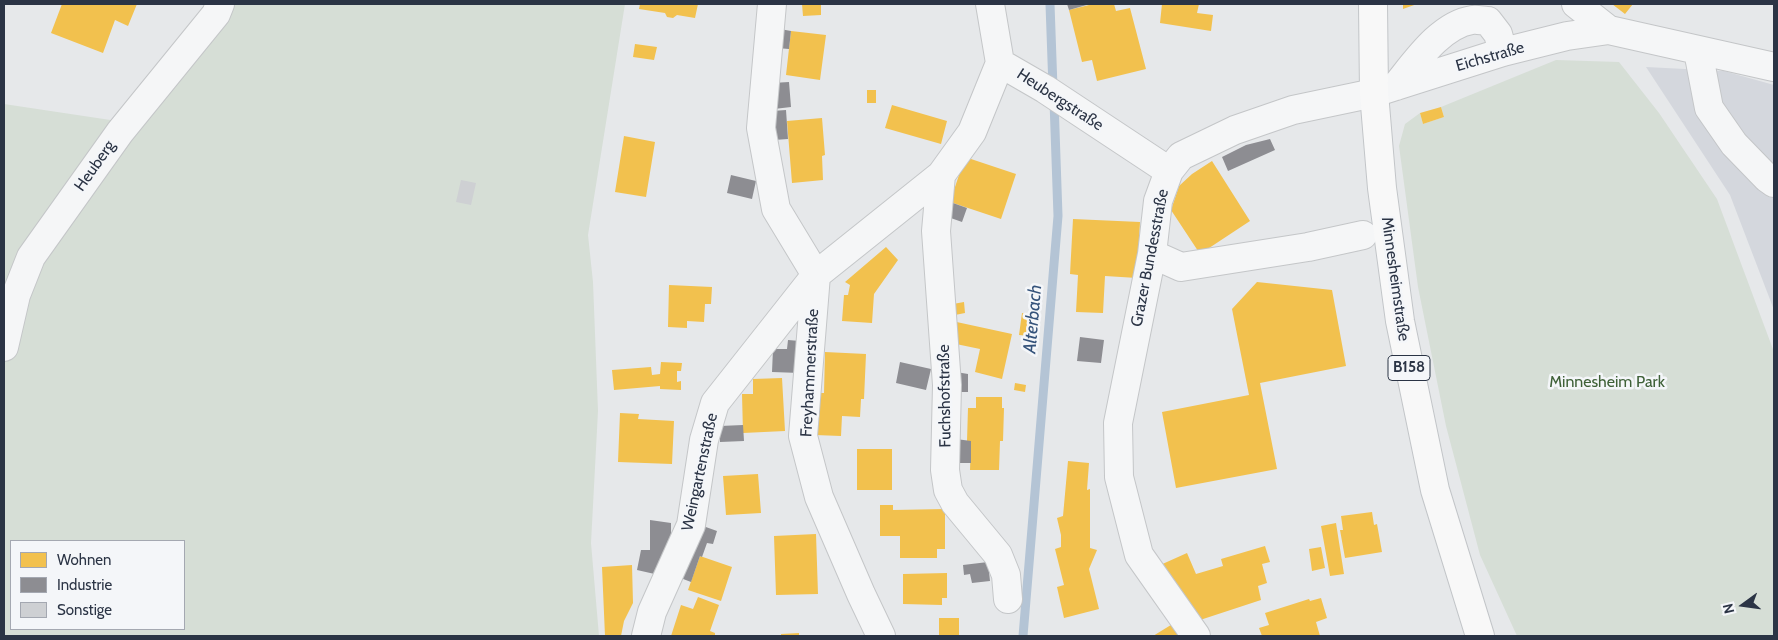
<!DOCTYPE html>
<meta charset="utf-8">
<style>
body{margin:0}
#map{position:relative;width:1778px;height:640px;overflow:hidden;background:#e6e8ea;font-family:Cabin,sans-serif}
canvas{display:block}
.frame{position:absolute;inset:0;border:5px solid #2b3445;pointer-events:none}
.legend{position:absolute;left:10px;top:540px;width:175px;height:90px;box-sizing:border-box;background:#f4f6f9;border:1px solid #a4a8b1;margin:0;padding:6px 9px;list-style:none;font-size:15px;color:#2b3445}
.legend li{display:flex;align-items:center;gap:10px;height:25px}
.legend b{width:25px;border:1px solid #a4a8b1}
.north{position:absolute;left:1718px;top:580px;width:50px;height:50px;-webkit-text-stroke:4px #f4f6f9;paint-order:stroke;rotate:256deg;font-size:14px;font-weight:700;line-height:20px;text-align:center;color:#2b3445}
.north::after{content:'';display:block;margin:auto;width:18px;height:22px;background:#2b3445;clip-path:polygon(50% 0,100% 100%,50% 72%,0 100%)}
</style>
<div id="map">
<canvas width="1778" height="640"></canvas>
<div class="frame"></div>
<ul class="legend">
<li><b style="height:14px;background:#f2c14e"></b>Wohnen</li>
<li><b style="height:14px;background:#8d8d92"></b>Industrie</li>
<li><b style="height:14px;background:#ced0d3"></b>Sonstige</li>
</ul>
<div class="north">N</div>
</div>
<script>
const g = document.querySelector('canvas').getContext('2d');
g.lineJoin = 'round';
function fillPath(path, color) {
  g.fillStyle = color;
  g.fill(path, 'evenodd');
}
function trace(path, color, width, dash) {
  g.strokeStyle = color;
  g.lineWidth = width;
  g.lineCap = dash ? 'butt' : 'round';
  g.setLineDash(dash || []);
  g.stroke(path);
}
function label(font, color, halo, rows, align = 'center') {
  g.font = font + ' Cabin,sans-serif';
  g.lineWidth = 5;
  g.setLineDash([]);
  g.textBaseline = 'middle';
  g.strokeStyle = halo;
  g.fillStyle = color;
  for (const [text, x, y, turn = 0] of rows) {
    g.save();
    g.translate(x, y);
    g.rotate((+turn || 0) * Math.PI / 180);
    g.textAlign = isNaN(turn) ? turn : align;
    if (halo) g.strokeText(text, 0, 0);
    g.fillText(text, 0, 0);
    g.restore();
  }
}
const built = new Path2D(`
 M 1646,67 L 1724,71 L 1774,85 L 1774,310 L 1730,195 Z`);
const green = new Path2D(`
 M 225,4 L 625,4 L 588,235 L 593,282 L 598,411 L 591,543 L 599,636 L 4,636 L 4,104 L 137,124 ZM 11,541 L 184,541 L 184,629 L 11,629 Z
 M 1556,60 L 1619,62 L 1659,113 L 1717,199 L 1774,352 L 1774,636 L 1517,636 L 1480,555 L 1446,426 L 1418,287 L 1399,146 L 1405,124 L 1420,113 L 1423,124 L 1444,117 L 1441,107 Z`);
const homes = new Path2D(`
 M 62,4 L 137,4 L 128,26 L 115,20 L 103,53 L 51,33 Z
 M 640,4 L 698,4 L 695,18 L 677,15 L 673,18 L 667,17 L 665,13 L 639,9 Z
 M 802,4 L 821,4 L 821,15 L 803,16 Z
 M 1093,4 L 1114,4 L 1116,11 L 1130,8 L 1146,69 L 1097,81 L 1092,60 L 1082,62 L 1069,10 Z
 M 1162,4 L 1199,4 L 1197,13 L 1213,15 L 1211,31 L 1160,23 Z
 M 1403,4 L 1417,4 L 1403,9 Z
 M 1612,4 L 1633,4 L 1625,14 Z
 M 791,31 L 826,35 L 820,80 L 786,75 Z
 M 635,44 L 657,47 L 654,60 L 633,57 Z
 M 867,90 L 876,90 L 876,103 L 867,103 Z
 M 892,105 L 947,121 L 941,144 L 885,128 Z
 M 1441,107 L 1444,117 L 1423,124 L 1420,113 Z
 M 822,118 L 825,155 L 822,156 L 823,180 L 792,183 L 787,121 Z
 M 624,136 L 655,142 L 646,197 L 615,192 Z
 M 965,157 L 1016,174 L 1001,219 L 950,202 Z
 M 1212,161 L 1250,221 L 1200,254 L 1171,210 L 1179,186 L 1192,174 Z
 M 1073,219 L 1140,222 L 1137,278 L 1105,276 L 1103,313 L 1076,312 L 1078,275 L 1070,274 Z
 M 886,247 L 898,260 L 874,294 L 872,323 L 842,321 L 844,295 L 848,295 L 850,285 L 845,282 Z
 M 1257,282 L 1332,290 L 1346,366 L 1260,383 L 1277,469 L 1176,488 L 1162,412 L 1249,395 L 1232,309 Z
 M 669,285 L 712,287 L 711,304 L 705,304 L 704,322 L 687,321 L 687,328 L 668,327 Z
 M 964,302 L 965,313 L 955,315 L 953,304 Z
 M 1022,313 L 1036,315 L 1033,336 L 1019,335 Z
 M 952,321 L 1012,334 L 1002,379 L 975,372 L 980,349 L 956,344 Z
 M 825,352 L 866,354 L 864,399 L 861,399 L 860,417 L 842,416 L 841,436 L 815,435 L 817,393 L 824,393 Z
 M 661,362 L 682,363 L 681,371 L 677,371 L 677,382 L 681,381 L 681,390 L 660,389 L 660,386 L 614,390 L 612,370 L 651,367 L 652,375 L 660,374 Z
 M 782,378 L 785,431 L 743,433 L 742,394 L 753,394 L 753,379 Z
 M 1015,383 L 1026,385 L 1025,392 L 1014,390 Z
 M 976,397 L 1002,397 L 1002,408 L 1004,408 L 1003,441 L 1000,441 L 999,470 L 970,470 L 971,441 L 967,441 L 968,408 L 976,408 Z
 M 620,413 L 639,414 L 638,419 L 674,421 L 672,464 L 618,462 Z
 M 857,449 L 892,449 L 892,490 L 857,490 Z
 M 1068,461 L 1089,463 L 1087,490 L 1090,489 L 1090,548 L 1097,550 L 1089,569 L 1099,609 L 1064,618 L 1057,587 L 1064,585 L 1055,549 L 1061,547 L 1061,535 L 1057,518 L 1063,516 Z
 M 758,474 L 761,513 L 726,515 L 723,476 Z
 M 880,505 L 893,505 L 893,510 L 945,509 L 945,549 L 937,549 L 937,558 L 900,558 L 900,536 L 880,536 Z
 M 1372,512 L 1374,525 L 1377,524 L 1382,552 L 1345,558 L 1340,530 L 1343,530 L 1341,516 Z
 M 1336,523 L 1344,574 L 1330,576 L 1321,526 Z
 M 816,534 L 818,594 L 776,595 L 774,536 Z
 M 1265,546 L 1270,562 L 1262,564 L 1267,583 L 1258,586 L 1261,600 L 1197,621 L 1175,581 L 1166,584 L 1158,566 L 1187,553 L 1196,574 L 1223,566 L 1221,559 Z
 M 1321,547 L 1325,568 L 1312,571 L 1309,549 Z
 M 700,556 L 732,567 L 721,601 L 688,590 Z
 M 632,565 L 633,603 L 624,621 L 621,636 L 605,636 L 602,567 Z
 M 947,573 L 947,598 L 942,598 L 942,605 L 903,604 L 903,574 Z
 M 698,597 L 719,605 L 710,631 L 715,633 L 715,636 L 671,636 L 681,605 L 693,609 Z
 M 1321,598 L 1327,618 L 1316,622 L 1320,636 L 1262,636 L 1259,628 L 1269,625 L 1265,613 L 1309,599 L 1310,601 Z
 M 939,618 L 959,618 L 959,636 L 939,636 Z
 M 1179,620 L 1189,636 L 1153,636 Z
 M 799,633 L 799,636 L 781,636 L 781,634 Z`);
const industry = new Path2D(`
 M 1067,4 L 1090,4 L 1069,10 Z
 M 780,29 L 791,31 L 789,49 L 777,48 Z
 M 789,82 L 791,107 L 774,109 L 772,83 Z
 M 786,110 L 788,139 L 774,140 L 772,111 Z
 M 1270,139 L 1275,150 L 1228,171 L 1222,157 L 1246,145 Z
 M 731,175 L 756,181 L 752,199 L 727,193 Z
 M 953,203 L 967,208 L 962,222 L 948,217 Z
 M 1080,337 L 1104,340 L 1101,363 L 1077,361 Z
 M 788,340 L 800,341 L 800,373 L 772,372 L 773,349 L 787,349 Z
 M 900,362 L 931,369 L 926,390 L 896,383 Z
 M 956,372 L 968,374 L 968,392 L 956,392 Z
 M 743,425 L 744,441 L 720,442 L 720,426 Z
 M 956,439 L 971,441 L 971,463 L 956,463 Z
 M 650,520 L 671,523 L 671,551 L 659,575 L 637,570 L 641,550 L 650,550 Z
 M 703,526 L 717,531 L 713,544 L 707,543 L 702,557 L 700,556 L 691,582 L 678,577 Z
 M 988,562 L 990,581 L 972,583 L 970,574 L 964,575 L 963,565 Z`);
const stream = new Path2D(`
 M 1050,4 L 1053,88
 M 1023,636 L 1058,216 L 1054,101`);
const building = new Path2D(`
 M 461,180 L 476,183 L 471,205 L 456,202 Z`);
const minor = new Path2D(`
 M 772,4 L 761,128 L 776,209 L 816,275
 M 990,4 L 1000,63 L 1045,89 L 1169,171
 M 1576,4 L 1609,30
 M 1698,51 L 1709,108 L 1734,144 L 1767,178 L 1774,183
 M 1396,86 C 1415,63 1440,25 1472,20 C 1477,19 1483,21 1488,21 L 1498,34 L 1503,52
 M 941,175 L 936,231 L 947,385 L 945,470 L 948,490 L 955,503 L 998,555 L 1006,575 L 1008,599
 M 1152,254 L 1181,267 L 1308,247 L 1363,235
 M 816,275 L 803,436 L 819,497 L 861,594 L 881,636
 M 4,347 L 16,295 L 31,257 L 120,132 L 216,14 L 220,4
 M 646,636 L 652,612 L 691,525 L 704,440 L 715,403 L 816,275 L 941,175 L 972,132 L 1000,63
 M 1196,636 L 1139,555 L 1119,477 L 1118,423 L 1152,254 L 1158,201 L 1169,171 L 1181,156 L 1235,130 L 1293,110 L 1374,93 L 1503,52 L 1567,36 L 1609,30 L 1774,67`);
const major = new Path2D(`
 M 1373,4 L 1374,93 L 1382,188 L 1400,321 L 1435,490 L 1480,636`);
const shields = [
 [1409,368,42]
];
const shieldNames = [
 ["B158",1409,368]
];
const streetNames = [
 ["Eichstraße",1490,57,-16],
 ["Heubergstraße",1060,100,33],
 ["Heuberg",95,166,-55],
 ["Grazer Bundesstraße",1150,258,-79],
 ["Minnesheimstraße",1395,279,82],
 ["Freyhammerstraße",810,373,-87],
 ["Fuchshofstraße",945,396,-91],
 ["Weingartenstraße",700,472,-78]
];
const parkNames = [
 ["Minnesheim Park",1607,382]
];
const waterNames = [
 ["Alterbach",1033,319,-85]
];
fillPath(built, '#d4d7dd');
fillPath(green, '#d6ded6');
fillPath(homes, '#f2c14e');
fillPath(industry, '#8d8d92');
trace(stream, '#b4c4d5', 9);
fillPath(building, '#ced0d3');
trace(minor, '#c4c6c8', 30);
trace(major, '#c2c5c8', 30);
trace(minor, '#f5f6f7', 28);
trace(major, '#f8f8f8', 28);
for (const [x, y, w] of shields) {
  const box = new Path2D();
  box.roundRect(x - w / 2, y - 12.5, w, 25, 4);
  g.fillStyle = '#f4f6f9';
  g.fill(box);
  trace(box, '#2b3445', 1);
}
label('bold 15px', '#2b3445', null, shieldNames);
label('16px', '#2b3445', '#f4f6f9', streetNames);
label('16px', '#3f6138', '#f4f6f9', parkNames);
label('italic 18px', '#34527a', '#f4f6f9', waterNames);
</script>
